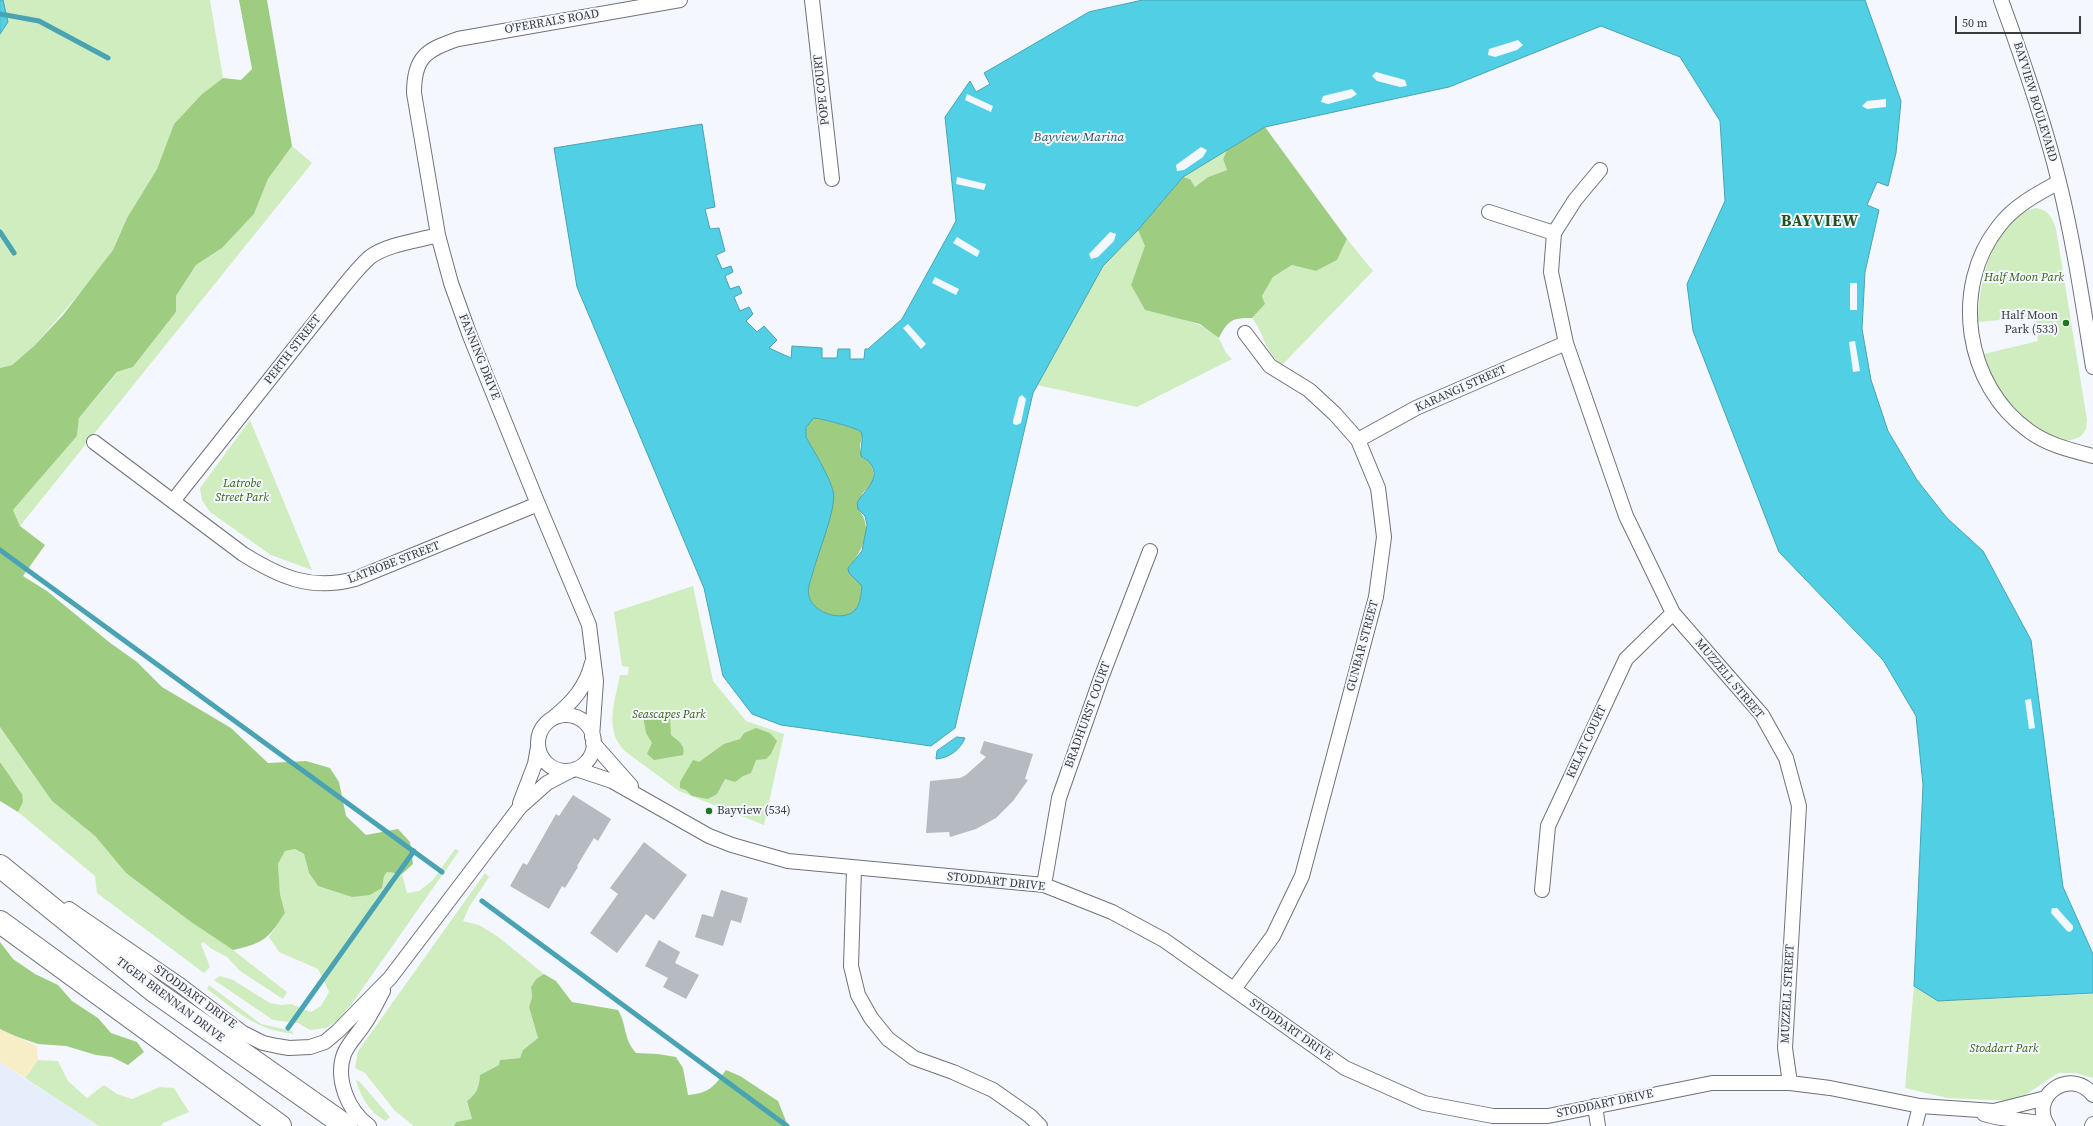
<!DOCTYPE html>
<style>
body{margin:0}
#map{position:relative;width:2093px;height:1126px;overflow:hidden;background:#f4f7fe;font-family:"Source Serif 4",serif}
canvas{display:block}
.scale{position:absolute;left:1955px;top:16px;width:126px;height:18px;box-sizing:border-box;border:2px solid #3a3c3e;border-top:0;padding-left:5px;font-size:12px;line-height:14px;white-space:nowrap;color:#3a3c3e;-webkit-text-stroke:3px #f4f7fe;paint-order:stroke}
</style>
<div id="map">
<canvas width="2093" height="1126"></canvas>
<div class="scale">50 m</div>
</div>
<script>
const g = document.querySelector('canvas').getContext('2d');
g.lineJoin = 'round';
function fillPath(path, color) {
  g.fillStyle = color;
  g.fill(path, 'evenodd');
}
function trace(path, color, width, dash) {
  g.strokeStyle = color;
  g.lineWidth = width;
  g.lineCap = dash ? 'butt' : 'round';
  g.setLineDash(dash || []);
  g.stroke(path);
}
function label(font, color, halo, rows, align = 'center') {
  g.font = font + ' "Source Serif 4",serif';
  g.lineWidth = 4;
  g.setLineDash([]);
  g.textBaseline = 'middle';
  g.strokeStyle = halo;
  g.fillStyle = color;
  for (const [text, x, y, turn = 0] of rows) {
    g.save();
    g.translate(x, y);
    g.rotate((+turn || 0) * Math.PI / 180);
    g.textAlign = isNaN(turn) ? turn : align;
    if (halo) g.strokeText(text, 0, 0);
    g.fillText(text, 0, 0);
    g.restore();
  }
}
const built = new Path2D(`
 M 0,1062 L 13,1071 L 99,1126 L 0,1126 Z`);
const green = new Path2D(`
 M 3,0 L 210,0 L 223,78 L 202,94 L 174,124 L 157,169 L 127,218 L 113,250 L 90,281 L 34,346 L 12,365 L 0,368 L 0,34 L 8,22 Z
 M 292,146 L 312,163 L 20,526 L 13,510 L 77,436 L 79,418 L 118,372 L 133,367 L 176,312 L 176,296 L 196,265 L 222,248 L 254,214 L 268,179 Z
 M 1227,150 L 1223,159 L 1227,170 L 1208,177 L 1195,187 L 1190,179 L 1183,177 Z
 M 2036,208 C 2049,210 2052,218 2056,229 L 2087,420 L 2086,429 L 2082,435 C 2077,439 2067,442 2061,440 C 2040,435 2012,408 2000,390 C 1993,379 1988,366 1984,354 L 2038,341 L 2034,317 L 1978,322 C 1979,284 1992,218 2036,208 Z
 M 1138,230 L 1146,246 L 1131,285 L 1145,310 C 1165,316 1207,321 1219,339 C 1225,348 1222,350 1232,359 L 1137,407 L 1037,385 L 1103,266 Z
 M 1347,239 L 1373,271 L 1282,365 C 1263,349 1266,337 1252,318 L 1265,304 L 1262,296 L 1273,277 L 1292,265 L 1316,271 L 1337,260 Z
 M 250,420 L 312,570 L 271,555 L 210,512 L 202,500 L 200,488 Z
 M 693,586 L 713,681 L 746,721 L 784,734 L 764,825 L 679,791 L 626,752 C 603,731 615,702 620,675 L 628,675 L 629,667 L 622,666 L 614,612 Z
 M 0,727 L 52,801 L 95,836 L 126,873 L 191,922 L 233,950 L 287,992 L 283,999 L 240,971 L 227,957 L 212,949 L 203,942 L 201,944 L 210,967 L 204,973 L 97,893 L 95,876 L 18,812 C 32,786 5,782 0,761 C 0,751 0,737 0,727 Z
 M 295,849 L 304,854 L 309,873 L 318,886 L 352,897 L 387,872 L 402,874 L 407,893 L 419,891 L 433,880 L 455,849 L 459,851 L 353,1002 L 338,1020 L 326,1028 L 310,1030 L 298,1023 L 273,1020 L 214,980 L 220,976 L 233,980 L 270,1003 L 281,1005 L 291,1004 L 311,1012 L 321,1006 L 329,992 L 318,969 L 279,952 L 269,937 L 285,913 L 280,894 L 278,864 L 285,851 Z
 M 485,873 L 489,877 L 469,907 L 463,921 L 479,925 L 497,936 L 544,974 L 536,979 L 531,987 L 532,997 L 529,1007 L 538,1038 L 523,1050 L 520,1058 L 501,1060 L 499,1065 L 480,1075 C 479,1088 477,1093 467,1101 L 472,1119 L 456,1122 L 454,1126 L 414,1126 L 395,1111 L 365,1073 L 355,1068 L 358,1051 Z
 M 209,985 L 261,1024 L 292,1031 L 294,1034 C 255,1030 237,1011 207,989 Z
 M 1914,986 L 1938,1001 L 2093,994 L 2093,1078 L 2076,1073 L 2058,1073 L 2016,1101 L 1947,1098 L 1905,1088 Z
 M 38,1060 L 58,1061 L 68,1081 L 87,1098 L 104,1085 L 117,1094 L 132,1099 L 160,1087 L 174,1088 L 189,1112 L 163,1123 L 161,1126 L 99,1126 L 25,1078 Z
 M 356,1080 L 360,1082 L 390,1117 L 385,1121 C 369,1111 361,1098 356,1080 Z`);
const forest = new Path2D(`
 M 239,0 L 267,0 L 292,146 L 268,179 L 254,214 L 222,248 L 196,265 L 176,296 L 176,312 L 133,367 L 117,372 L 79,418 L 77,436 L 13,510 L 20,526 L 45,545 L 23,576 L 47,591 L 109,642 L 137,662 L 162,687 L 231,728 L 268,763 L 306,761 L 330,768 L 339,782 L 346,816 L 366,835 L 398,829 L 410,842 L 413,864 L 402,874 L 387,872 L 384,876 L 382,888 L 370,895 L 352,897 L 318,886 L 309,873 L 304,854 L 295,849 L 285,851 L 278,864 L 280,894 L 285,913 C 268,939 264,943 233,950 L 191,922 L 126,873 L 95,836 L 52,801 L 0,727 L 0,368 L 12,365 L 34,346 L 63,315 L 113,250 L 127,218 L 157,169 L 174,124 L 202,94 L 223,78 L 241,80 L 252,69 Z
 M 1265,127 L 1347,239 L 1337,260 L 1316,271 L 1292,265 L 1273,277 L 1262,296 L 1265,304 L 1252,318 C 1232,318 1228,320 1219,338 L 1200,324 L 1145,310 L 1131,285 L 1145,246 L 1138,230 L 1183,177 L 1190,179 L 1195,187 L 1208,177 L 1227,170 L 1223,159 L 1227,150 Z
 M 814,418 C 819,418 858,428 861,432 C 864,436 860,441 860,447 C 860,450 862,455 863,458 L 870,462 L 873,470 L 874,481 L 862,494 L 858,509 C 875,529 862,551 848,568 L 849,573 L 862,586 C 861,593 861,602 856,609 C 845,623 813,614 809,596 C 807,589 810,582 812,576 C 816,557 837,506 833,491 C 829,475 814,452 806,437 L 806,428 Z
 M 653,710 L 670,717 L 671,735 C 678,741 686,745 683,755 L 654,760 L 647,754 L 652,743 L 646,733 L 643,716 Z
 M 756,728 L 770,733 L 777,741 L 771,754 L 766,759 L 756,760 L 751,773 L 743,776 L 735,782 L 725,779 L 717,794 L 708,799 L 692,796 L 686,790 L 680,788 L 680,782 L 693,760 L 699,762 L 724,744 L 740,739 L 744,733 Z
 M 0,762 L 22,794 L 23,802 L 18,812 L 0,801 Z
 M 0,942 L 13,959 L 35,974 L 58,985 L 72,1001 L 98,1018 L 111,1033 L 137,1042 L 144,1052 L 128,1065 L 112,1057 L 96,1055 L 66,1046 L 38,1044 L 3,1032 L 0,1029 Z
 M 544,974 L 556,981 L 572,1002 L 618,1010 C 627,1025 623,1038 636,1053 L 658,1054 L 676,1057 L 683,1068 L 688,1095 C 709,1093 714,1087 726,1070 L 740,1076 L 778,1101 L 788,1126 L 454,1126 L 456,1122 L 472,1119 L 467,1101 C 477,1093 479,1088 480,1075 L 499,1065 L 500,1060 L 520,1058 L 523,1050 L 538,1038 L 529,1007 L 532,997 L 531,987 L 536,979 Z`);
const sand = new Path2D(`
 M 0,1029 L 37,1046 L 38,1060 L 25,1078 L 0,1062 Z`);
const water = new Path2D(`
 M 0,0 L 3,0 L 8,22 L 0,34 Z
 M 1143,0 L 1865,0 L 1901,101 L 1896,153 L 1888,186 L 1877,182 L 1867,205 L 1879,210 L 1865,272 L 1862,329 L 1871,380 L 1888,431 L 1917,480 L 1947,518 L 1983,551 L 2031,640 L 2063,887 L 2093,954 L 2093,993 L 1938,1001 L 1914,986 L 1923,785 L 1916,716 L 1883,660 L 1779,552 L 1693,331 L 1687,284 L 1725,201 L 1720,121 L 1680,57 L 1601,26 L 1449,87 L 1265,127 L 1183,177 L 1138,230 L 1103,266 L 1033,393 L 955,728 L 931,746 L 781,725 L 752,714 L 723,676 L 704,588 L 577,287 L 554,148 L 702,124 L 715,207 L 705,209 L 710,229 L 719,228 L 725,251 L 716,255 L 722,269 L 731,266 L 733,272 L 725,276 L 730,289 L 739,286 L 742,293 L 734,297 L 740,311 L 749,307 L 753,314 L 746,321 L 757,332 L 764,326 L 777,340 L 769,348 L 791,358 L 792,346 L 822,348 L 822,358 L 837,358 L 838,349 L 850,349 L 850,359 L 864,359 L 865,349 L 868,349 L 902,319 L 956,221 L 945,117 L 970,81 L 976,92 L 990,84 L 984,73 L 1089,12 ZM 814,418 C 819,418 858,428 861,432 C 864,436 860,449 861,456 C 864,459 869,460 871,464 C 881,480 864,490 857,503 L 858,509 L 865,516 L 867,525 L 862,551 L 848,568 L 849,573 L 862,586 C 861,593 861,602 856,609 C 845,623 813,614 809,596 C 807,589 810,582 812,576 C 816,557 838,506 833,491 C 829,475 814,452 806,437 L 806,428 Z
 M 957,737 L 965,738 C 960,750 949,758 936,759 L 937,751 Z`);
const pier = new Path2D(`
 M 1518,40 L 1523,45 L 1517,50 L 1495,57 L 1488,55 L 1489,49 Z
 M 1376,72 L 1405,80 L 1407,86 L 1400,87 L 1377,81 L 1372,76 Z
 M 1352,89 L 1357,94 L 1351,98 L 1328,104 L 1321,102 L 1323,96 Z
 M 967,94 L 993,106 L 991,112 L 965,100 Z
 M 1886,99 L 1886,107 L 1867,109 L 1862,106 L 1867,101 Z
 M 1201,147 L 1207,150 L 1203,157 L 1184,170 L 1177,171 L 1176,165 Z
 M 957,177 L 986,184 L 984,190 L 956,184 Z
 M 1110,232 L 1116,234 L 1114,241 L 1098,257 L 1091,259 L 1089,254 Z
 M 957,237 L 980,251 L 977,257 L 953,243 Z
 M 935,277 L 959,289 L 956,295 L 932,283 Z
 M 1850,283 L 1857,283 L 1857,310 L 1850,310 Z
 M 908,324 L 926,344 L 921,349 L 903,328 Z
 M 1855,341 L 1860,371 L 1853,372 L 1849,342 Z
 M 1022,395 L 1026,399 L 1021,423 L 1017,425 L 1013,424 L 1013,421 L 1019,397 Z
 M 2031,699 L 2035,728 L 2029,729 L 2025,700 Z
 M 2052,908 L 2057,908 L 2073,926 L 2073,929 L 2070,932 L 2067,931 L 2051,913 Z`);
const stream = new Path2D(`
 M 0,14 L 39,21 L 108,58
 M 0,232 L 14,253
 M 0,550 L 442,872
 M 482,901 L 787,1126
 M 288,1028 L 414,851`);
const building = new Path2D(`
 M 984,741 L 1033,754 L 1025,779 L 1028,780 L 1013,801 L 996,818 L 976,829 L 950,837 L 949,832 L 926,833 L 930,781 L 960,778 L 966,775 L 986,757 L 980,753 Z
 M 573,795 L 611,819 L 598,841 L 594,838 L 577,866 L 578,867 L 565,888 L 562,886 L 549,909 L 510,886 L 523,863 L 527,865 L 556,814 L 559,816 Z
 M 644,842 L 687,875 L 654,920 L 646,914 L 617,953 L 590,933 L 618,894 L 610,888 Z
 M 721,890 L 748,898 L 741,923 L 731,920 L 723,946 L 695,937 L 702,914 L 713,917 Z
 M 659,940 L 680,952 L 675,963 L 699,975 L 686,999 L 663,987 L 668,978 L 645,966 Z`);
const street = new Path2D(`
 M 812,0 L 832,179
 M 2001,0 C 2023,60 2044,120 2059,182 C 2074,243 2083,305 2093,367
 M 1600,170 L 1575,200 L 1554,233 L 1551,272 L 1566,343 L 1626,516 L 1673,613 L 1762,715 L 1786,758 L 1799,806 L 1785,1048 L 1790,1083
 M 2059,182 C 2037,194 2014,206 1999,226 C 1950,287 1965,386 2029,431 C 2048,445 2070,450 2093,456
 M 1489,212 L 1554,233
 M 1358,440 L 1416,408 L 1566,343
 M 94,442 L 243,554 C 280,577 311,591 355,579 L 538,504
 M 173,501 L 343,287 C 351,277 360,266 370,257 C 388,244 417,241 438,235
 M538 743a28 28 0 1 1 56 0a28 28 0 1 1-56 0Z
 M 553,718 C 573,702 586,687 592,663
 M 592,737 L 596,681 L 589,625 L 538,504 L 470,336 L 451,283 L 438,235 L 414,93 C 414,57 426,50 458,39 L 680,0
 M 593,743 L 631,786
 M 576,769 L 612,781 L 709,836 L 732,845 L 788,861 L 1044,885 L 1112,912 L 1164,940 L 1345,1068 L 1424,1103 L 1493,1116 L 1548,1116 L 1712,1083 L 1790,1083 L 1830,1088 L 1920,1106 L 1994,1111 L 2046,1098
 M 520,803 L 535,764 L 538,747
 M 854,869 L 851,966 L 858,995 L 871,1018 L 888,1039 L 914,1058 L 953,1072 L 993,1090 L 1030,1116 L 1040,1126
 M 1044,885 L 1059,798 L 1101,678 L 1150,551
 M 1542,890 L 1548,826 L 1626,659 L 1673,613
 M 69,909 L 180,985 L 243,1033 L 263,1043 L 277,1046 L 289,1048 L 310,1047 L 325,1042 L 338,1031 L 390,978 L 520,807 L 547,783 L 570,771
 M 1234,989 L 1273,936 L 1302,876 L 1376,597 L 1384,537 L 1378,488 L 1358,440 L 1335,414 L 1309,390 L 1270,366 L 1245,333
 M 1595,1106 L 1598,1126
 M 1984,1114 C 2005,1121 2026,1119 2047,1125
 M 369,1126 C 348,1111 335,1079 344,1054 C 348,1044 357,1035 363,1026 C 371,1015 377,1002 383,991
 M 1915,1126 L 1920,1106
 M 2048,1126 C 2028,1097 2070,1066 2093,1095
 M 2092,1126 L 2093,1124`);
const primary = new Path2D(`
 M 0,866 L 154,991 L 346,1126
 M 0,922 L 280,1126`);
const markers = [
 [2066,323,4,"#1e7622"],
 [709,811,4,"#1e7622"]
];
const streetNames = [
 ["O'FERRALS ROAD",552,22,-10],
 ["POPE COURT",822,90,-96],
 ["BAYVIEW BOULEVARD",2035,102,73],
 ["PERTH STREET",293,350,-52],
 ["FANNING DRIVE",479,357,68],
 ["KARANGI STREET",1461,389,-24],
 ["LATROBE STREET",394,563,-21],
 ["GUNBAR STREET",1363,646,-75],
 ["MUZZELL STREET",1729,679,50],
 ["BRADHURST COURT",1088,715,-70],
 ["KELAT COURT",1587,742,-65],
 ["STODDART DRIVE",996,882,6],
 ["MUZZELL STREET",1788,994,-87],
 ["STODDART DRIVE",195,997,36],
 ["TIGER BRENNAN DRIVE",170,1000,37],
 ["STODDART DRIVE",1291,1030,35],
 ["STODDART DRIVE",1605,1104,-12]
];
const parkNames = [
 ["Half Moon Park",2024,278],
 ["Latrobe",242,484],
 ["Street Park",242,498],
 ["Seascapes Park",669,715],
 ["Stoddart Park",2004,1049]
];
const poiNames = [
 ["Half Moon",2058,316],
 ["Park (533)",2058,330],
 ["Bayview (534)",717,811,"left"]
];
const waterNames = [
 ["Bayview Marina",1079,138]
];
const districtNames = [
 ["BAYVIEW",1820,222]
];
fillPath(built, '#e6edfb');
fillPath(green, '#cfedbe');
fillPath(forest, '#9ecd81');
fillPath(sand, '#f7eec8');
fillPath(water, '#51cfe4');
trace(water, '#4aa3b2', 1);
fillPath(pier, '#f4f7fe');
trace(stream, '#4aa3b2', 5);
fillPath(building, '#b6bac1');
trace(street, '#6f7279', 16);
trace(primary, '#6f7279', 24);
trace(street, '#fff', 14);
trace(primary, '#fff', 22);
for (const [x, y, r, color] of markers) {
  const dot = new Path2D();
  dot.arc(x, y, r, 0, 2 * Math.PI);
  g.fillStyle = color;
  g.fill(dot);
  trace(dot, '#f4f7fe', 1.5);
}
label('12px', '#3a3c3e', '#f4f7fe', streetNames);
label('italic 12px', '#386215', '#f4f7fe', parkNames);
label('12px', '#3a3c3e', '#f4f7fe', poiNames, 'right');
label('italic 13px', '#235860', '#f4f7fe', waterNames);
g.letterSpacing = '1px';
label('bold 16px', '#205521', '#f4f7fe', districtNames);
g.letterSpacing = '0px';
</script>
